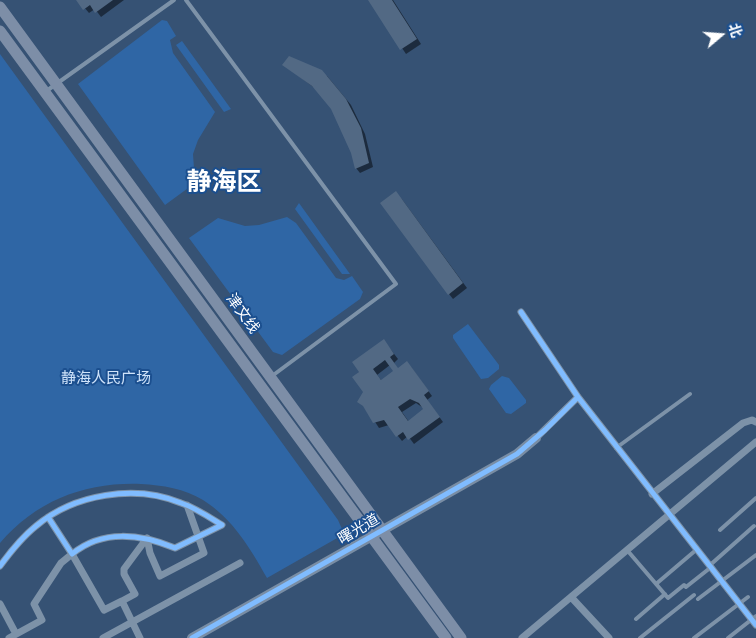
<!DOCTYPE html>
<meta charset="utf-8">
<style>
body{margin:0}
#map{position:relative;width:756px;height:638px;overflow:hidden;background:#365274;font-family:Poppins,"Noto Sans SC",sans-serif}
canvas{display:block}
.north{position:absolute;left:696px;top:10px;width:50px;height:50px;-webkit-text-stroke:4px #1b4f8f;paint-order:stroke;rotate:72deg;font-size:14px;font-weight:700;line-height:20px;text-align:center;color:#fff}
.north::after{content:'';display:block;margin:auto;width:18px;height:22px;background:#fff;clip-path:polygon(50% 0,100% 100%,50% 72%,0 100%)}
</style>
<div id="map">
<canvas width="756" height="638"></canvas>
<div class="north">北</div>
</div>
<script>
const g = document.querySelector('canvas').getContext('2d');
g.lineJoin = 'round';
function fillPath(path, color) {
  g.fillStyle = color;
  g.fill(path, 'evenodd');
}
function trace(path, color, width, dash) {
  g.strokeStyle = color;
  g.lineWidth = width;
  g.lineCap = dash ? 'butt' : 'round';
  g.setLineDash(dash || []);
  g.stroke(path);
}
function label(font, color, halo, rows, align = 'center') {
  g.font = font + ' Poppins,"Noto Sans SC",sans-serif';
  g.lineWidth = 4;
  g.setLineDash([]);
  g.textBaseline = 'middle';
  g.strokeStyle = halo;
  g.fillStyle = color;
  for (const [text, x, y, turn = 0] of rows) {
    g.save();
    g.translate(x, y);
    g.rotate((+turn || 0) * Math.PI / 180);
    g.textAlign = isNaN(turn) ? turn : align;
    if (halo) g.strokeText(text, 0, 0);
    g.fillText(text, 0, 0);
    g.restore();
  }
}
const green = new Path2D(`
 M 162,20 L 167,21 L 176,36 L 170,40 L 173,53 L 215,112 L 198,140 L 193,154 L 195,183 L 165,205 L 78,84 Z
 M 182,41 L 231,109 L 224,112 L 176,45 Z
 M 0,54 L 338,520 L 342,529 L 339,537 L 267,578 C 250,548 233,519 203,500 C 185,489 162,485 141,484 C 86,482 37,500 0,543 Z
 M 299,203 L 350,274 L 342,274 L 295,209 Z
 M 287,217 L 296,223 L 336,278 L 344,280 L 352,276 L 363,292 L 360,299 L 282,355 L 273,352 L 189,238 L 218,218 L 245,226 L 259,225 Z
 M 468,324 L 499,365 L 499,369 L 488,378 L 481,379 L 453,338 L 453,335 Z
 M 502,376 L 509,378 L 526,400 L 526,403 L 511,414 L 506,413 L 489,389 L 491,385 Z`);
const shadow = new Path2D(`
 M 78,0 L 124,0 L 101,17 L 95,9 L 89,13 Z
 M 370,0 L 393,0 L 421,44 L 406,54 Z
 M 284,65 L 327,76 L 351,105 L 365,134 L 373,167 L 360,173 L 356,168 L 352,153 L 332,108 L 316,89 Z
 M 401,198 L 467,288 L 453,299 L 449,294 Z
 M 388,346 L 398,359 L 394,363 L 398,369 L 411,367 L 432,396 L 427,400 L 443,422 L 414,444 L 408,436 L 402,441 L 389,425 L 379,428 L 366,408 L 358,401 L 365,392 L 354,377 ZM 390,365 L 395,372 L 382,381 L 377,375 ZM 416,403 L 425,409 L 409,422 L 402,412 Z`);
const building = new Path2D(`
 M 76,0 L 113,0 L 95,13 L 90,5 L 83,10 Z
 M 368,0 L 392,0 L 417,39 L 400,50 Z
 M 289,56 L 322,70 L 346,99 L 361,128 L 369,163 L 355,169 L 351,153 L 331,109 L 312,86 L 282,65 Z
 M 396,191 L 463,283 L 448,295 L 380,203 Z
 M 384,339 L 394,354 L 390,357 L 398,368 L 407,361 L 429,391 L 424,395 L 440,417 L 408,440 L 403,432 L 396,437 L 384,420 L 373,423 L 363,406 L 357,402 L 363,392 L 352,377 L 359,372 L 352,362 ZM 385,360 L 393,371 L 381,380 L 373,369 ZM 410,399 L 419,403 L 423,409 L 408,421 L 398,407 Z`);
const lane = new Path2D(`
 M 186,0 L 396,284 L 272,376
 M 45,92 L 174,0
 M 616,448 L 690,394
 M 720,530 L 756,498
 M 627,550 L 668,598 L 684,585 L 686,587 L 710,568
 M 709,566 L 754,526
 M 656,584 L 696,550
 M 698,599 L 756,555
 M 636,619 L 665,594
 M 640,638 L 694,595
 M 694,638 L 748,597
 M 728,638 L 756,616`);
const street = new Path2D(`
 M 521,312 L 578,397 L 756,625
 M 536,438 L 578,397
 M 652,494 L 743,423 L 752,420 L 756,422
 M 147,538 L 150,553 L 160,576 L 204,553 L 187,505
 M 0,566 C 11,551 21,538 36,526 C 74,494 135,484 181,503 C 196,508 209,517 222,525 L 175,548 C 141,534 102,529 72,554 L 48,517
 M 571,597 L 609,638
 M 122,601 L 135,594 L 124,574 L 124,569 L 147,538
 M 0,604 L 16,634
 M 9,638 L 42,620 L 34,604 L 61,563 L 72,554 L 104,610 L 122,601 L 140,638
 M 103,638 L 240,563
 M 522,638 L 756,442`);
const secondary = new Path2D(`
 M 192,638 L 517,454 L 536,438`);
const primary = new Path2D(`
 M 0,7 L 461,638
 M 0,31 L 446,638`);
const cycleway = new Path2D(`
 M 521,312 L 578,397 L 756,625
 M 0,566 C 11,551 21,538 36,526 C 74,494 135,484 181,503 C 196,508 209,517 222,525 L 175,548 C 141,534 102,529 72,554 L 48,517
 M 192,638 L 517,454 L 545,430 L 578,397`);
const streetNames = [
 ["津文线",242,314,54],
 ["曙光道",359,530,-30]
];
const parkNames = [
 ["静海人民广场",106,379]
];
const townNames = [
 ["静海区",224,184]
];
fillPath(green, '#2f66a5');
fillPath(shadow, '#0007');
fillPath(building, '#526984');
trace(lane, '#7d92a8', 4);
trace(street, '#7d92a8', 7);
trace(secondary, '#798da4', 10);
trace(primary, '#7d8ea7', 11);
trace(cycleway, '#80bcff', 5);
label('15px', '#fff', '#1b4f8f', streetNames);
label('15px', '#cfe3fa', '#1b4f8f', parkNames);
label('bold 25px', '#fff', '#1b4f8f', townNames);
</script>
